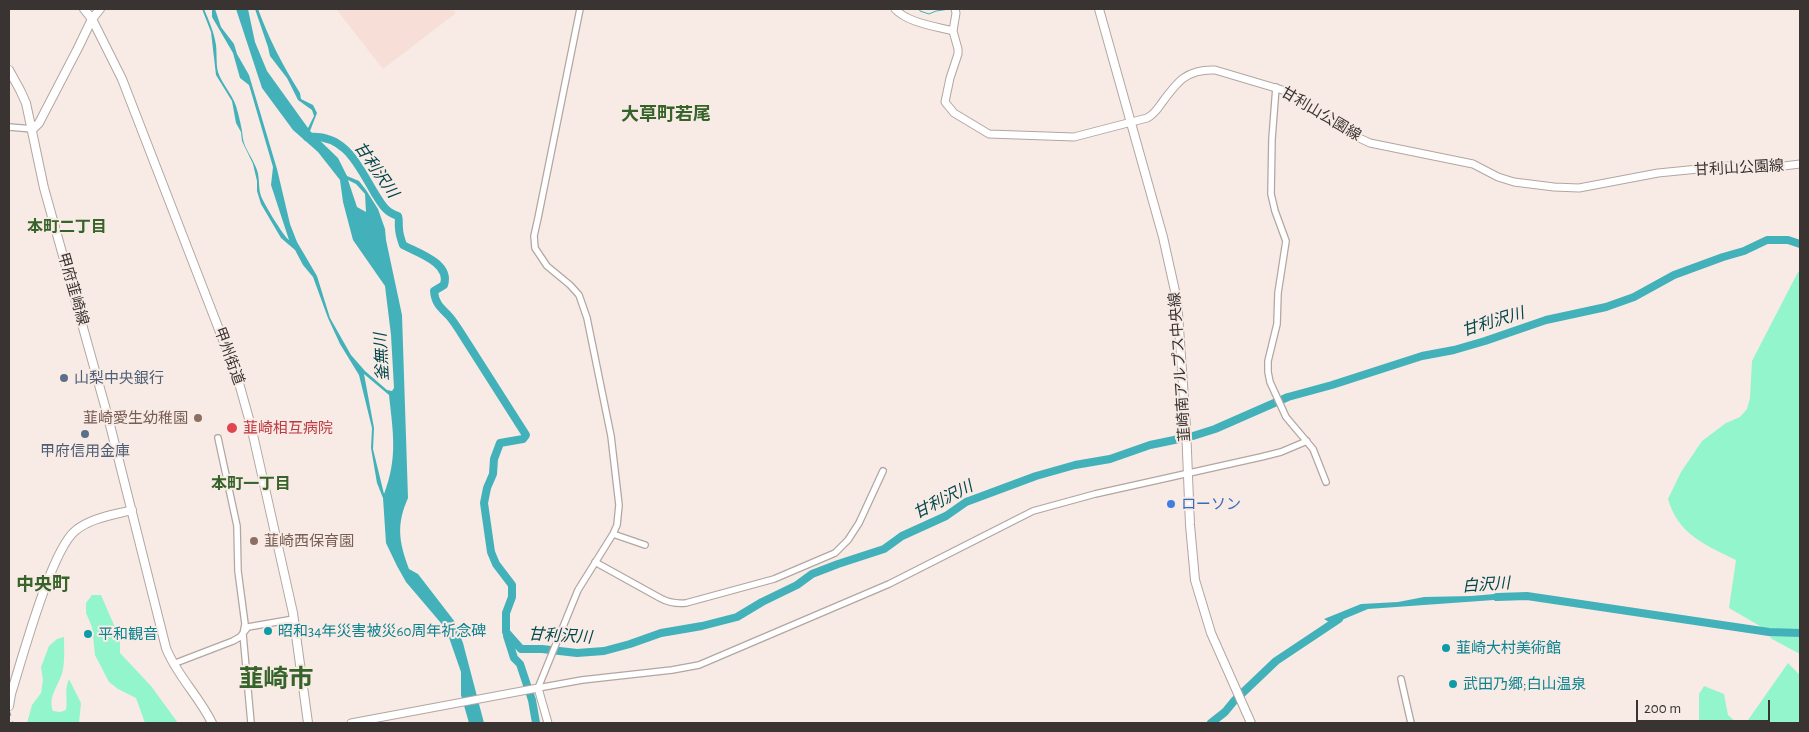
<!DOCTYPE html>
<meta charset="utf-8">
<style>
body{margin:0}
#map{position:relative;width:1809px;height:732px;overflow:hidden;background:#f8ebe5;font-family:"Alegreya Sans",sans-serif}
canvas{display:block}
.frame{position:absolute;inset:0;border:10px solid #393432;pointer-events:none}
.scale{position:absolute;left:1636px;top:700px;width:134px;height:22px;box-sizing:border-box;border:2px solid #393432;border-top:0;padding-left:6px;font-size:15px;line-height:18px;white-space:nowrap;color:#393432;-webkit-text-stroke:4px #f8ebe5;paint-order:stroke}
</style>
<div id="map">
<canvas width="1809" height="732"></canvas>
<div class="frame"></div>
<div class="scale">200 m</div>
</div>
<script>
const g = document.querySelector('canvas').getContext('2d');
g.lineJoin = 'round';
function fillPath(path, color) {
  g.fillStyle = color;
  g.fill(path, 'evenodd');
}
function trace(path, color, width, dash) {
  g.strokeStyle = color;
  g.lineWidth = width;
  g.lineCap = dash ? 'butt' : 'round';
  g.setLineDash(dash || []);
  g.stroke(path);
}
function label(font, color, halo, rows, align = 'center') {
  g.font = font + ' "Alegreya Sans","Noto Sans JP",sans-serif';
  g.lineWidth = 4;
  g.setLineDash([]);
  g.textBaseline = 'middle';
  g.strokeStyle = halo;
  g.fillStyle = color;
  for (const [text, x, y, turn = 0] of rows) {
    g.save();
    g.translate(x, y);
    g.rotate((+turn || 0) * Math.PI / 180);
    g.textAlign = isNaN(turn) ? turn : align;
    if (halo) g.strokeText(text, 0, 0);
    g.fillText(text, 0, 0);
    g.restore();
  }
}
const education = new Path2D(`
 M 336,9 L 453,9 L 456,13 L 383,69 Z`);
const green = new Path2D(`
 M 1800,271 L 1800,654 L 1772,639 L 1760,626 L 1729,608 L 1736,560 C 1705,545 1678,534 1668,499 L 1681,472 L 1702,441 L 1726,423 L 1740,417 L 1747,409 L 1750,398 L 1752,361 L 1798,272 Z
 M 92,595 L 101,595 L 120,639 L 120,653 L 151,686 L 178,723 L 145,723 L 136,698 L 118,689 L 109,682 L 95,655 L 92,627 L 86,613 L 86,603 Z
 M 64,637 C 64,647 65,659 63,669 C 61,683 47,696 53,711 L 60,712 L 66,710 C 68,697 64,691 69,679 L 81,703 L 79,723 L 27,723 L 32,705 L 41,693 L 43,680 L 41,667 L 49,646 L 57,639 Z
 M 1788,663 L 1800,675 L 1800,723 L 1746,723 Z
 M 1704,686 L 1724,694 L 1728,715 L 1737,723 L 1699,723 L 1699,694 Z`);
const water = new Path2D(`
 M 202,9 L 204,9 C 209,21 214,32 216,45 C 217,54 216,64 218,72 C 222,84 232,94 236,106 C 239,116 242,128 243,139 C 244,147 254,161 257,170 C 260,179 258,187 261,196 C 263,202 284,237 289,240 L 271,185 L 273,167 L 252,95 L 249,85 L 240,78 L 233,53 L 212,17 L 212,9 L 215,9 L 221,27 L 234,44 L 237,54 L 249,75 L 277,169 L 290,224 L 297,242 L 317,276 L 330,318 L 351,355 L 365,371 L 387,390 L 392,391 L 394,388 L 391,335 L 385,286 L 353,240 L 343,202 L 340,180 L 318,152 L 293,130 L 262,88 L 236,9 L 248,9 L 255,42 L 267,71 L 308,128 L 314,116 L 312,110 L 298,100 L 287,78 L 270,56 L 268,47 L 255,9 L 258,9 C 269,39 283,66 300,93 L 301,99 L 313,105 L 317,113 L 310,131 L 338,158 L 347,176 L 359,181 L 366,190 L 378,209 L 385,229 L 386,240 L 402,315 L 408,498 C 396,525 399,542 409,569 L 418,574 L 455,622 L 463,643 L 484,723 L 469,723 L 461,695 L 461,672 L 446,629 L 406,582 L 397,566 L 386,543 L 383,498 L 377,483 L 371,448 L 372,428 L 359,375 L 340,344 L 328,318 L 313,277 L 303,265 L 295,250 L 281,238 L 261,204 L 257,191 L 257,181 L 253,164 L 242,141 L 241,132 L 236,123 L 232,101 L 216,75 L 211,32 ZM 348,180 L 356,184 L 365,194 L 366,212 L 357,207 ZM 364,374 L 389,395 C 393,433 398,457 384,494 L 373,449 L 374,428 Z
 M 1506,593 L 1508,599 L 1368,609 L 1332,624 L 1324,619 L 1361,604 L 1398,602 L 1424,597 L 1471,596 Z`);
const stream = new Path2D(`
 M 919,9 L 920,11 L 929,14 L 936,11 L 950,9`);
const river = new Path2D(`
 M 307,137 C 345,133 358,165 374,192 C 381,203 385,212 398,216 C 400,221 398,223 399,228 C 399,234 401,239 403,245 C 418,253 451,263 444,285 L 434,291 C 435,303 440,307 448,315 C 453,320 457,327 461,333 L 526,435 L 523,439 L 500,443 L 494,459 L 493,474 L 487,488 L 484,503 L 491,552 L 496,564 L 512,585 L 512,597 L 506,613 L 506,632 L 521,649 L 542,649 L 577,653 L 604,651 L 630,644 L 661,633 L 702,626 L 737,617 L 762,602 L 797,585 L 812,574 L 838,564 L 884,549 L 902,536 L 946,516 L 966,502 L 1036,476 L 1075,465 L 1110,459 L 1150,445 L 1179,439
 M 1193,436 L 1215,429 L 1288,397 L 1332,385 L 1422,356 L 1454,350 L 1485,341 L 1546,320 L 1606,307 L 1634,297 L 1674,275 L 1723,257 L 1744,251 L 1767,240 L 1788,240 L 1800,244
 M 1497,597 L 1527,596 L 1769,632 L 1800,633
 M 507,636 L 514,658 L 520,664 L 532,700 L 536,723
 M 1211,723 L 1225,712 L 1234,701 L 1276,661 L 1339,619`);
const tertiary = new Path2D(`
 M 580,9 L 538,218 L 534,236 L 535,248 L 547,266 L 570,285 L 579,295 L 587,318 L 611,436 L 619,505 L 617,525 L 613,534 L 578,590 L 538,688 L 582,680 L 672,670 L 699,665 L 889,584 L 1033,511 L 1095,494 L 1261,457 L 1281,452 L 1307,441
 M 1276,87 L 1272,139 L 1271,194 L 1275,211 L 1286,241 L 1278,293 L 1277,324 L 1268,361 L 1268,372 L 1270,382 L 1286,417 L 1313,449 L 1326,482
 M 9,127 L 33,129
 M 218,438 L 237,526 L 238,571 L 245,624 L 243,634 L 251,723
 M 613,534 L 645,545
 M 595,562 L 660,598 C 669,603 676,604 686,603 L 774,579 L 835,553 L 848,540 L 859,523 L 883,471
 M 173,664 L 233,641 L 240,637 L 248,627 L 294,619
 M 1401,679 L 1411,723`);
const secondary = new Path2D(`
 M 895,9 C 908,23 935,26 953,31 L 958,49 L 958,54 L 950,78 L 945,102 L 954,113 L 989,134 L 1074,137 L 1147,118 C 1153,115 1157,110 1161,104 C 1177,82 1186,69 1215,70 L 1289,92 L 1336,125 L 1357,137 L 1370,143 L 1473,164 L 1498,177 L 1514,182 L 1554,187 L 1579,188 L 1658,173 L 1729,166 L 1759,169 L 1800,164
 M 953,31 L 956,13 L 955,9
 M 351,723 L 538,688 L 548,723`);
const primary = new Path2D(`
 M 1099,9 L 1163,237 L 1177,300 L 1186,427 L 1190,525 L 1195,580 L 1211,633 L 1251,723
 M 9,70 L 20,90 L 26,103 L 44,188 L 108,417 L 166,648 C 177,676 199,696 212,723
 M 33,129 L 39,123 L 78,48 L 92,19 L 100,9
 M 9,706 L 11,694 C 22,659 51,551 75,531 C 90,518 113,515 132,510`);
const trunk = new Path2D(`
 M 84,9 L 92,19 L 122,79 L 237,376 L 251,426 L 293,613 L 308,723`);
const rail = new Path2D(`
 M 9,710 L 13,723`);
const markers = [
 [64,378,5,"#5c6f8a"],
 [198,418,5,"#8d6e63"],
 [232,428,6,"#e0444e"],
 [85,434,5,"#5c6f8a"],
 [1171,504,5,"#3f7fe0"],
 [254,541,5,"#8d6e63"],
 [268,631,5,"#0f9aa8"],
 [88,634,5,"#0f9aa8"],
 [1446,648,5,"#0f9aa8"],
 [1453,684,5,"#0f9aa8"]
];
const streetNames = [
 ["甘利山公園線",1321,114,31],
 ["甘利山公園線",1739,168,-3],
 ["甲府韮崎線",73,289,74],
 ["甲州街道",229,356,70],
 ["韮崎南アルプス中央線",1180,367,-94]
];
const serviceNames = [
 ["山梨中央銀行",74,378],
 ["甲府信用金庫",85,451,"center"]
];
const educationNames = [
 ["韮崎愛生幼稚園",188,418],
 ["韮崎西保育園",264,541,"left"]
];
const healthNames = [
 ["韮崎相互病院",243,428]
];
const shopNames = [
 ["ローソン",1181,504]
];
const cultureNames = [
 ["昭和34年災害被災60周年祈念碑",278,631],
 ["平和観音",98,634],
 ["韮崎大村美術館",1456,648],
 ["武田乃郷;白山温泉",1463,684]
];
const waterNames = [
 ["甘利沢川",376,170,55],
 ["甘利沢川",1493,322,-17],
 ["釜無川",382,357,-93],
 ["甘利沢川",943,500,-27],
 ["白沢川",1486,585,-4],
 ["甘利沢川",560,636,3]
];
const neighbourhoodNames = [
 ["本町二丁目",67,227],
 ["本町一丁目",251,484]
];
const quarterNames = [
 ["大草町若尾",666,115],
 ["中央町",43,585]
];
const townNames = [
 ["韮崎市",276,679]
];
fillPath(education, '#f7ded7');
fillPath(green, '#93f5cb');
fillPath(water, '#43b1b9');
trace(stream, '#43b1b9', 1);
trace(river, '#43b1b9', 8);
trace(tertiary, '#b2a6a1', 8);
trace(secondary, '#b2a6a1', 9);
trace(primary, '#b2a6a1', 10);
trace(trunk, '#b2a6a1', 10);
trace(tertiary, '#fff', 5.5);
trace(secondary, '#fff', 7);
trace(primary, '#fff', 8);
trace(trunk, '#fff', 8);
trace(rail, '#8b827e', 1, [6, 6]);
for (const [x, y, r, color] of markers) {
  const dot = new Path2D();
  dot.arc(x, y, r, 0, 2 * Math.PI);
  g.fillStyle = color;
  g.fill(dot);
  trace(dot, '#f8ebe5', 2);
}
label('15px', '#393432', '#f8ebe5', streetNames);
label('15px', '#4e5e75', '#f8ebe5', serviceNames, 'left');
label('15px', '#785e54', '#f8ebe5', educationNames, 'right');
label('15px', '#be3a42', '#f8ebe5', healthNames, 'left');
label('15px', '#366cbe', '#f8ebe5', shopNames, 'left');
label('15px', '#0d838f', '#f8ebe5', cultureNames, 'left');
label('italic 16px', '#00464a', '#f8ebe5', waterNames);
label('bold 16px', '#366329', '#f8ebe5', neighbourhoodNames);
label('bold 18px', '#366329', '#f8ebe5', quarterNames);
label('bold 25px', '#366329', '#f8ebe5', townNames);
</script>
